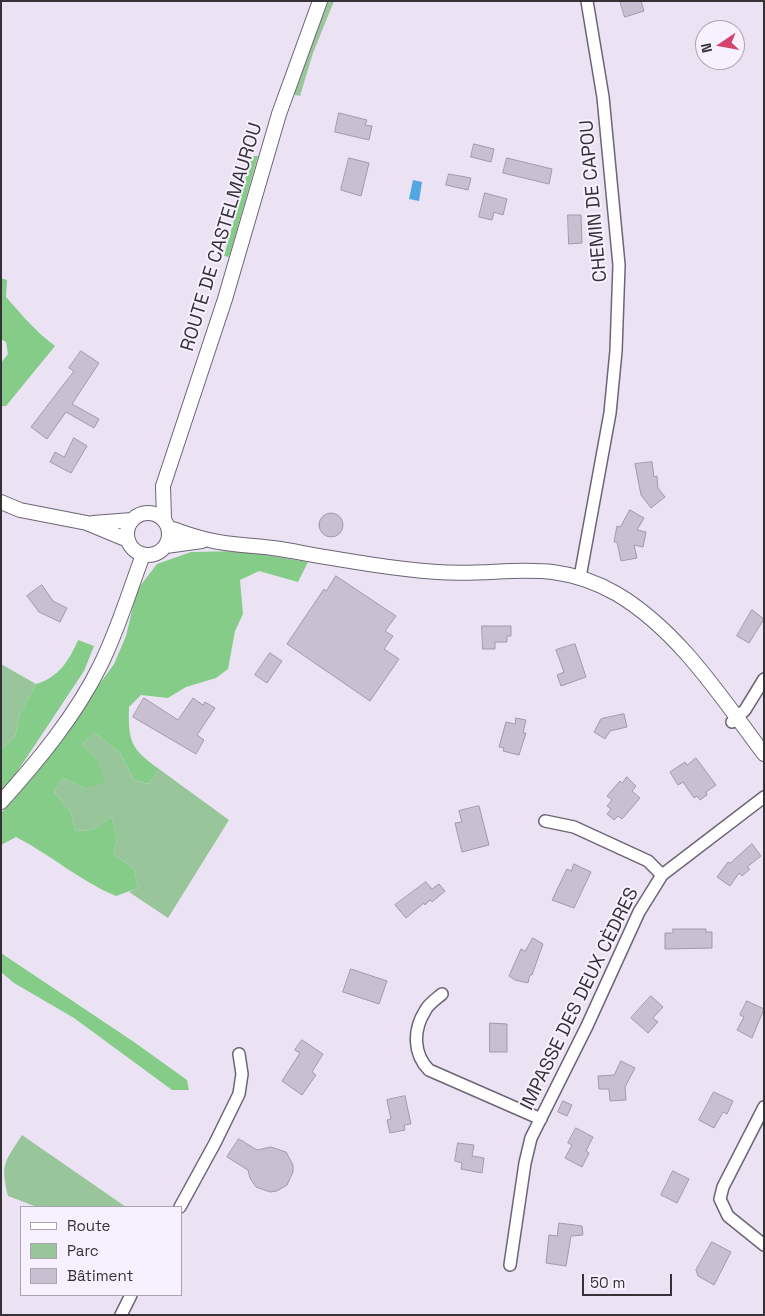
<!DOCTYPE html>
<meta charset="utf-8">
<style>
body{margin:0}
#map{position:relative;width:765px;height:1316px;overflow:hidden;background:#ebe3f4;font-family:"Space Grotesk",sans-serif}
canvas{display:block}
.frame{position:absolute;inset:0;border:2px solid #343137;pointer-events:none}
.legend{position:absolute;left:20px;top:1206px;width:162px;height:90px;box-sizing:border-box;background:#f7f1ff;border:1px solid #a9a4af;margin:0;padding:6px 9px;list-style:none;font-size:15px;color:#343137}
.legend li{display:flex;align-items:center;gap:10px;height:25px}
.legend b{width:25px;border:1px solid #a9a4af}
.north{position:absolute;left:695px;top:20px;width:50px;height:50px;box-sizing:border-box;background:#f7f1ff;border:1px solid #a9a4af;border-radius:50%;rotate:258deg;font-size:14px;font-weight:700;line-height:20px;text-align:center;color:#343137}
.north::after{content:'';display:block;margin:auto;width:18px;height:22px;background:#d2446d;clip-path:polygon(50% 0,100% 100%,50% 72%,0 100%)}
.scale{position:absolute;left:582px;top:1274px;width:90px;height:22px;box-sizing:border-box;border:2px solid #343137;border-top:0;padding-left:6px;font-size:15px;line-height:18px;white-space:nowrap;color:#343137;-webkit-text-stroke:4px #f7f1ff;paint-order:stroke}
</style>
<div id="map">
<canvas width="765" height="1316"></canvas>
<div class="frame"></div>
<ul class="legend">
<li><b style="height:6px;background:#fff"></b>Route</li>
<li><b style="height:14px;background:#98c69a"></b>Parc</li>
<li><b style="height:14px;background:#c8bfd1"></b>Bâtiment</li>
</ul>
<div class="north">N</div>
<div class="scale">50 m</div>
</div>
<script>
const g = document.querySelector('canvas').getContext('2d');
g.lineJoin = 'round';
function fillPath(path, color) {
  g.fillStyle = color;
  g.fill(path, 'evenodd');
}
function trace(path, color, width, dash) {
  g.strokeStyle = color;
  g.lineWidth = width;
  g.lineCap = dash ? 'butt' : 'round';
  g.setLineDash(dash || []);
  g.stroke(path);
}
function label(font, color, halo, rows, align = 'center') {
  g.font = font + ' "Space Grotesk",sans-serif';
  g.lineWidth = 4;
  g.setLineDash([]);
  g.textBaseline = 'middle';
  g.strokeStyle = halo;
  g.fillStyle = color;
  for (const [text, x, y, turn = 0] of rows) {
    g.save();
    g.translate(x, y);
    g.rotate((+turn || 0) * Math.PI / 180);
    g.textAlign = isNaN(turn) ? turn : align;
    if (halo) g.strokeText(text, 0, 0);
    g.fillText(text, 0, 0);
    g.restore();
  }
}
const green = new Path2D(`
 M 328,1 L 334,1 L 313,53 L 300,96 L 295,95 L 294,91 Z
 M 1,664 L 36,684 L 20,714 L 15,737 L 1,749 Z
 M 95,733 L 120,753 L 134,780 L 148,784 L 159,769 L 229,820 L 168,918 L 129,892 L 138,888 L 134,869 L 113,854 L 117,839 L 112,817 L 92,830 L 75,831 L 71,813 L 54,792 L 63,778 L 84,788 L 96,758 L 82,744 Z
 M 22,1135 L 126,1207 L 37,1207 L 8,1196 C 0,1163 5,1162 22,1135 Z`);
const forest = new Path2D(`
 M 252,156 L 258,156 L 229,257 L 224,256 Z
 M 1,278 L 7,280 L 6,297 C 22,315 36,332 55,346 L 6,406 L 1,406 L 1,363 L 8,354 L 6,342 L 1,339 Z
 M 241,551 L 308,562 L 298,582 L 259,571 L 240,580 L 243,614 L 235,631 L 228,669 L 216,678 L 186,687 L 168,698 L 141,695 L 129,707 C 128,742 131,749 159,769 L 148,784 L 134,780 L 120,753 L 95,733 L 82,744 L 96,758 L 105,782 L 84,788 L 63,778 L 54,792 L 71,813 L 75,831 L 92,830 L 112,817 L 117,839 L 113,854 L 134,869 L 138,888 L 116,896 C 80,881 51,855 16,837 L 1,845 L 1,813 L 25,786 L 114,664 L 126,636 L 137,590 L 157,564 L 191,552 Z
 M 78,640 L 94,646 L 84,671 L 13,778 L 1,791 L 1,749 L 15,737 L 20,714 L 36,684 C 58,678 69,661 78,640 Z
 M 1,953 L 134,1042 L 187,1080 L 189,1090 L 172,1090 L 74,1018 L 14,983 L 1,972 Z`);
const water = new Path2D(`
 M 413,180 L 422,182 L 419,201 L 409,199 Z`);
const building = new Path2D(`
 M 620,1 L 641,1 L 644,11 L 625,17 Z
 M 339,113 L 367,120 L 365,125 L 372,126 L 369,140 L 335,132 Z
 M 474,144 L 494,149 L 491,162 L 471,157 Z
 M 349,158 L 369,163 L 361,196 L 341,190 Z
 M 507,158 L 552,169 L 549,184 L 503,173 Z
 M 449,174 L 471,178 L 468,190 L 446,185 Z
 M 485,193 L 507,199 L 503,215 L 494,212 L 492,220 L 479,217 Z
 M 568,215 L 581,215 L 582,243 L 569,244 Z
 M 81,351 L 99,363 L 72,404 L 99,419 L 94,428 L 66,412 L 47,439 L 31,427 L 74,371 L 69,368 Z
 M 74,438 L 87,446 L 71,473 L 50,462 L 55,452 L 64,457 Z
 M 652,462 L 654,477 L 657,476 L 658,488 L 665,497 L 651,508 L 641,495 L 635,464 Z
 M 630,510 L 644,518 L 637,530 L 646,532 L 643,547 L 634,545 L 637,558 L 621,561 L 617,542 L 614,542 L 617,526 L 620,527 Z
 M319 525a12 12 0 1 1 24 0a12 12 0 1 1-24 0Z
 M 336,576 L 396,616 L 385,631 L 393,636 L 384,649 L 399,659 L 370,701 L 287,644 L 324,589 L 326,591 Z
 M 42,585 L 53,601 L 67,608 L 60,622 L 39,612 L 27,596 Z
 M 752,610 L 764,619 L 749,643 L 737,636 Z
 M 482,626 L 511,626 L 511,636 L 507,636 L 507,642 L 495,642 L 495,649 L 483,649 Z
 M 575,644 L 586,677 L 561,686 L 557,675 L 564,672 L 556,650 Z
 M 270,653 L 282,661 L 267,683 L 255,675 Z
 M 144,698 L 178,720 L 193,698 L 203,705 L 205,702 L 215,708 L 197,735 L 204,740 L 196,754 L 133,717 Z
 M 624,714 L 627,727 L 610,731 L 605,739 L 594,732 L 601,719 Z
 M 516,718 L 526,720 L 523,733 L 526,733 L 519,755 L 503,751 L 504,748 L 499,747 L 506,722 L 515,724 Z
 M 696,758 L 716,785 L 706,792 L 707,795 L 700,800 L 697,796 L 694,798 L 683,782 L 678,785 L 670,772 L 685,762 L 687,765 Z
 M 627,777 L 636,786 L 632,791 L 640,798 L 622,819 L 618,816 L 614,820 L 607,814 L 611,809 L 607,806 L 612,800 L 607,796 L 620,781 L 622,783 Z
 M 479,806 L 489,845 L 462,852 L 455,823 L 462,822 L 459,811 Z
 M 752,844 L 761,856 L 747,867 L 750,869 L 742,876 L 739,873 L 730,886 L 717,877 L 728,862 L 730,863 Z
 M 574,864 L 591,872 L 574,908 L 552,900 L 567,869 L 571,871 Z
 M 426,882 L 432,889 L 439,884 L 445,891 L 432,902 L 430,900 L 425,905 L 424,903 L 406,918 L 395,905 Z
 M 673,929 L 706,929 L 706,932 L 712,932 L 712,948 L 665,949 L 665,933 L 673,933 Z
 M 533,938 L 543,944 L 532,975 L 530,975 L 528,983 L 515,980 L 509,976 L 521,949 L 525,951 Z
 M 351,969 L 387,981 L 379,1004 L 343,992 Z
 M 651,996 L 663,1007 L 653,1018 L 658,1022 L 648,1033 L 631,1018 Z
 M 747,1001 L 764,1009 L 752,1038 L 737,1030 L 744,1017 L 740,1015 Z
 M 490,1023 L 507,1024 L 507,1052 L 490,1052 Z
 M 302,1040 L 323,1054 L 312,1072 L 316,1075 L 302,1095 L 282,1081 L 300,1053 L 295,1050 Z
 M 621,1061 L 635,1068 L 625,1087 L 626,1100 L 610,1101 L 609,1089 L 599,1089 L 598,1076 L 614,1075 Z
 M 714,1092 L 733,1101 L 727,1114 L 723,1112 L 714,1128 L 699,1120 Z
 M 405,1096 L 411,1124 L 404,1125 L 405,1130 L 390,1133 L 387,1120 L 391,1119 L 387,1100 Z
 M 563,1101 L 572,1105 L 567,1116 L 558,1112 Z
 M 576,1128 L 593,1137 L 586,1151 L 589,1153 L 582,1167 L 565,1158 L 572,1145 L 568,1143 Z
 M 239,1139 L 257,1150 L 271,1147 L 286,1152 L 293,1165 L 293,1172 L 287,1185 L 277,1191 L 270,1192 L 256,1187 L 250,1178 L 248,1170 L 227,1157 Z
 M 458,1143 L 474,1145 L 472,1156 L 484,1158 L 482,1173 L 461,1169 L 462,1163 L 455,1161 Z
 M 673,1171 L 689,1179 L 677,1203 L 661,1195 Z
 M 559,1223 L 582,1226 L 583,1235 L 571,1236 L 566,1266 L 546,1263 L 549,1235 L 557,1236 Z
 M 712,1242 L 731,1252 L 714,1285 L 698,1276 L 696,1270 Z`);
const minor = new Path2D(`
 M 580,577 L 610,413 L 616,351 L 619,265 L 603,97 L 587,1
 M 732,722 L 745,710 L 764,679
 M 545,821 L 574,827 L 648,861 L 662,875
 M 442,994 C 436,999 428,1004 425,1011 C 413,1030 413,1054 429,1070 L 541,1119
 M 764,1107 L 723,1187 L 720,1199 L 728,1216 L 764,1245
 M 180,1207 L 215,1143 L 239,1094 L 242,1074 L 239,1054
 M 510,1265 L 525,1163 L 531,1138 L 587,1026 L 639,912 L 662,875 L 764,797
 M 121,1315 L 131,1295`);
const tertiary = new Path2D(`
 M 1,502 L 20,510 L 87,523 L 128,540
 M127 534a21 21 0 1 1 42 0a21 21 0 1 1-42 0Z
 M 164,519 L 163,486 L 225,299 L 279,114 L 320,1
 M 93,523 L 132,520
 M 169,528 C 182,532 195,537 209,540 C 232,546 257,545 280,549 C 332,558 384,568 437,572 C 505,577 551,556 617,594 C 679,631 721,697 764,754
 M 166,546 L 202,541
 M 1,802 C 38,761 76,715 100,666 C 118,630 129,592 143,555`);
const streetNames = [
 ["CHEMIN DE CAPOU",594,201,-95],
 ["ROUTE DE CASTELMAUROU",222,237,-73],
 ["IMPASSE DES DEUX CÈDRES",580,999,-64]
];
fillPath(green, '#98c69a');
fillPath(forest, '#84cc88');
fillPath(water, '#52a6e1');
fillPath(building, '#c8bfd1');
trace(building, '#a29aaa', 1);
trace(minor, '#6d6575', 14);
trace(tertiary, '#6d6575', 16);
trace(minor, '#fff', 11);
trace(tertiary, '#fff', 14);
label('19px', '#343137', '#f7f1ff', streetNames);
</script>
